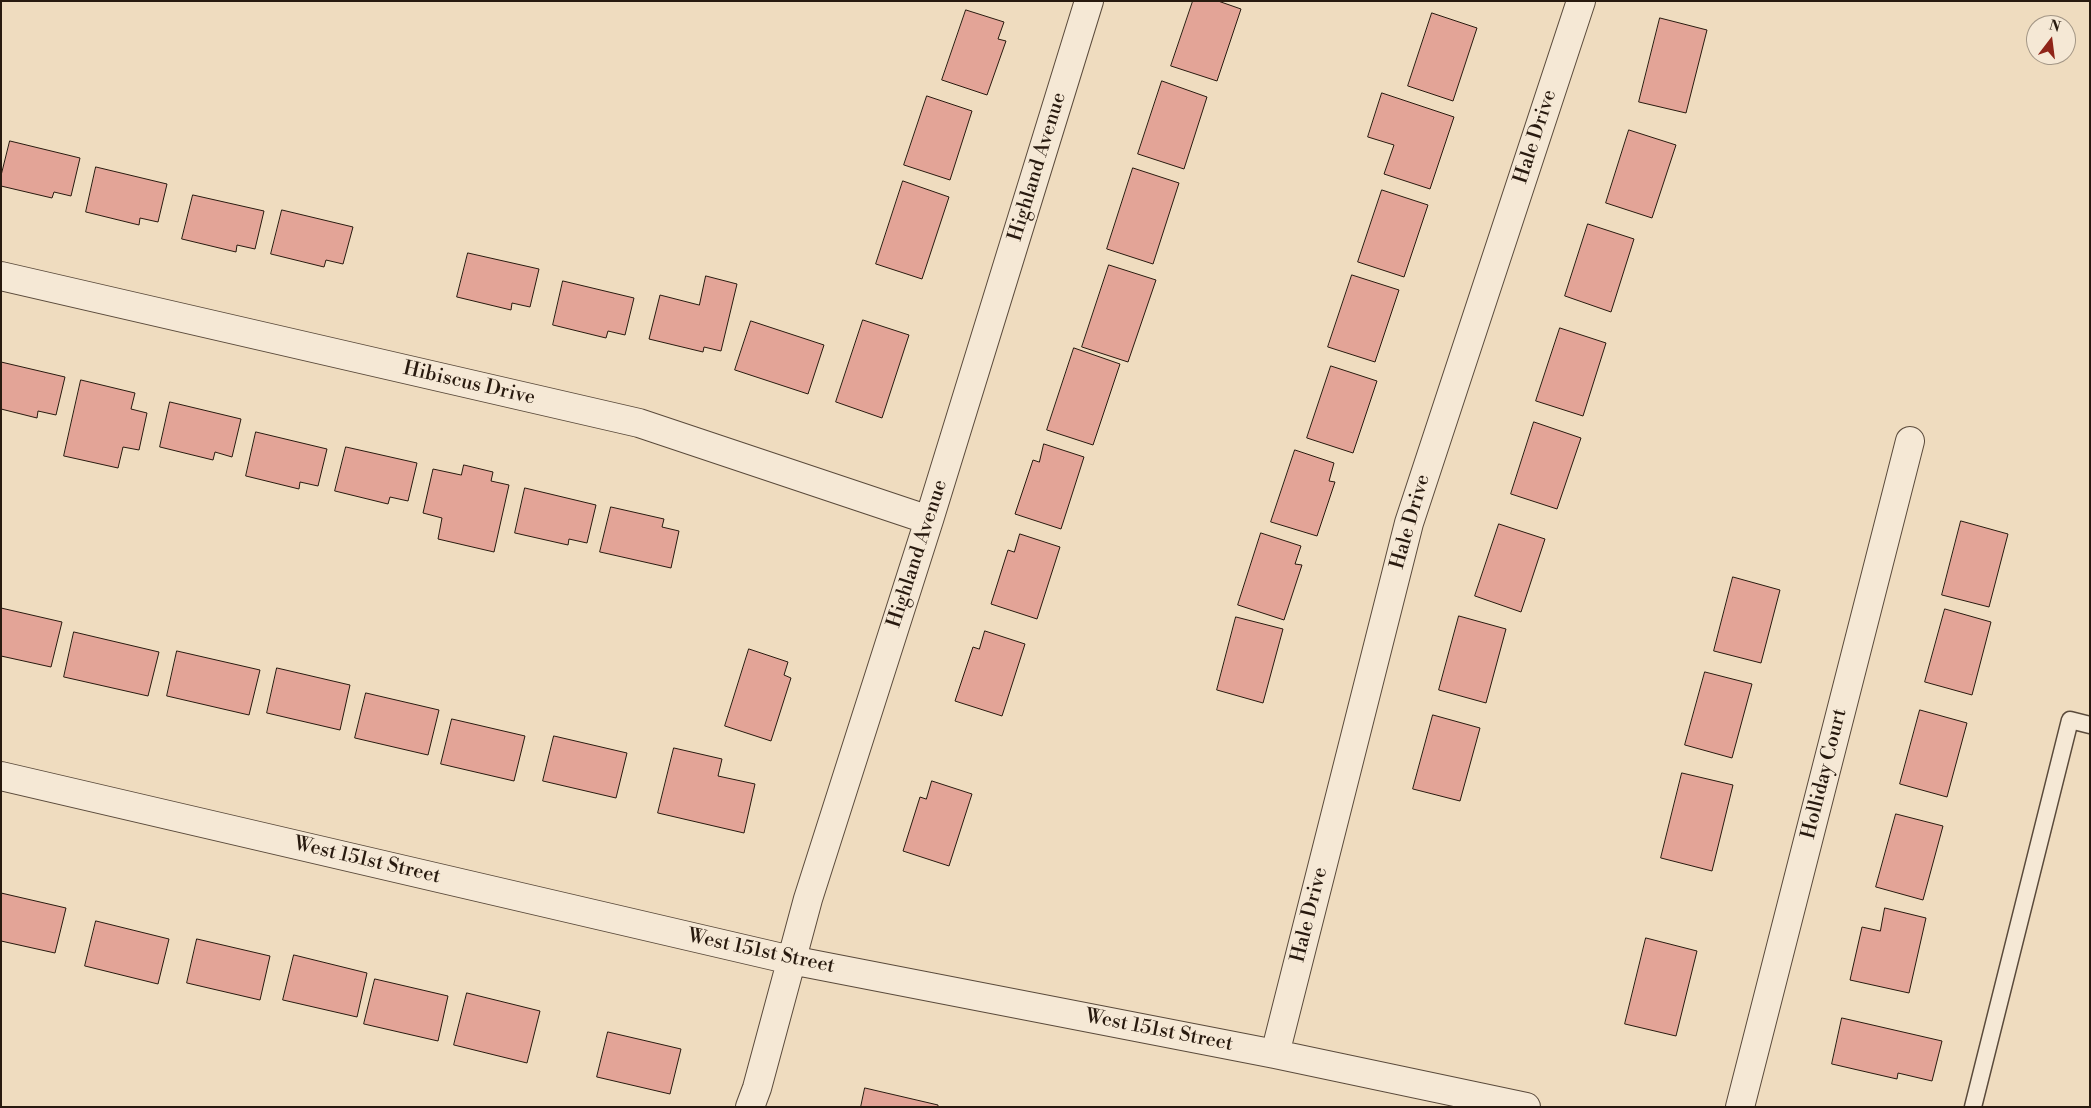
<!DOCTYPE html>
<style>
body{margin:0}
#map{position:relative;width:2091px;height:1108px;overflow:hidden;background:#efdcbf;font-family:"Libre Bodoni",serif}
canvas{display:block}
.frame{position:absolute;inset:0;border:2px solid #281a0f;pointer-events:none}
.north{position:absolute;left:2026px;top:15px;width:50px;height:50px;box-sizing:border-box;background:#f5e8d5;border:1px solid #a39686;border-radius:50%;rotate:15deg;font-size:14px;font-weight:700;line-height:20px;text-align:center;color:#281a0f}
.north::after{content:'';display:block;margin:auto;width:18px;height:22px;background:#8f2418;clip-path:polygon(50% 0,100% 100%,50% 72%,0 100%)}
</style>
<div id="map">
<canvas width="2091" height="1108"></canvas>
<div class="frame"></div>
<div class="north">N</div>
</div>
<script>
const g = document.querySelector('canvas').getContext('2d');
g.lineJoin = 'round';
function fillPath(path, color) {
  g.fillStyle = color;
  g.fill(path, 'evenodd');
}
function trace(path, color, width, dash) {
  g.strokeStyle = color;
  g.lineWidth = width;
  g.lineCap = dash ? 'butt' : 'round';
  g.setLineDash(dash || []);
  g.stroke(path);
}
function label(font, color, halo, rows, align = 'center') {
  g.font = font + ' "Libre Bodoni",serif';
  g.lineWidth = 4.5;
  g.setLineDash([]);
  g.textBaseline = 'middle';
  g.strokeStyle = halo;
  g.fillStyle = color;
  for (const [text, x, y, turn = 0] of rows) {
    g.save();
    g.translate(x, y);
    g.rotate((+turn || 0) * Math.PI / 180);
    g.textAlign = isNaN(turn) ? turn : align;
    if (halo) g.strokeText(text, 0, 0);
    g.fillText(text, 0, 0);
    g.restore();
  }
}
const building = new Path2D(`
 M 1193,1 L 1218,1 L 1241,9 L 1217,81 L 1171,66 Z
 M 966,10 L 1004,22 L 998,39 L 1006,41 L 987,95 L 942,80 Z
 M 1432,13 L 1477,28 L 1453,101 L 1408,86 Z
 M 1660,18 L 1707,30 L 1686,113 L 1639,102 Z
 M 1162,81 L 1207,97 L 1184,169 L 1138,154 Z
 M 1382,93 L 1454,117 L 1430,189 L 1384,174 L 1394,145 L 1368,137 Z
 M 927,96 L 972,111 L 950,180 L 904,165 Z
 M 1629,130 L 1676,145 L 1652,218 L 1606,203 Z
 M 10,141 L 80,158 L 71,196 L 54,192 L 52,198 L 1,186 L 1,176 Z
 M 96,167 L 167,184 L 158,222 L 140,218 L 139,225 L 86,212 Z
 M 1133,168 L 1179,183 L 1153,264 L 1107,249 Z
 M 903,181 L 949,197 L 922,279 L 876,264 Z
 M 1382,190 L 1428,205 L 1404,277 L 1358,262 Z
 M 193,195 L 264,211 L 255,249 L 237,245 L 236,252 L 182,239 Z
 M 282,210 L 353,227 L 343,264 L 326,260 L 324,267 L 271,254 Z
 M 1588,224 L 1634,239 L 1611,312 L 1565,296 Z
 M 468,253 L 539,269 L 530,307 L 512,303 L 511,310 L 457,297 Z
 M 1109,265 L 1156,280 L 1128,362 L 1082,347 Z
 M 1352,275 L 1399,290 L 1375,362 L 1328,347 Z
 M 706,276 L 737,284 L 721,351 L 704,347 L 703,352 L 649,339 L 660,295 L 699,305 Z
 M 563,281 L 634,298 L 625,335 L 608,331 L 606,338 L 553,325 Z
 M 863,320 L 909,335 L 882,418 L 836,402 Z
 M 751,321 L 824,345 L 808,394 L 735,370 Z
 M 1560,328 L 1606,343 L 1583,416 L 1536,401 Z
 M 1074,348 L 1120,364 L 1093,445 L 1047,430 Z
 M 1,362 L 65,377 L 56,415 L 38,411 L 37,418 L 1,409 Z
 M 1331,366 L 1377,381 L 1353,453 L 1307,438 Z
 M 81,380 L 135,393 L 131,409 L 147,413 L 139,450 L 123,447 L 118,468 L 64,456 Z
 M 170,402 L 241,419 L 232,457 L 215,452 L 213,460 L 160,447 Z
 M 1534,422 L 1581,438 L 1557,509 L 1511,494 Z
 M 256,432 L 327,449 L 318,486 L 300,482 L 299,489 L 246,476 Z
 M 1044,444 L 1084,457 L 1061,529 L 1015,514 L 1033,460 L 1039,462 Z
 M 346,447 L 417,463 L 408,501 L 390,497 L 388,504 L 335,491 Z
 M 1295,450 L 1334,463 L 1329,481 L 1335,482 L 1317,536 L 1271,522 Z
 M 464,465 L 493,472 L 491,481 L 509,485 L 494,552 L 438,539 L 442,518 L 423,513 L 433,469 L 461,475 Z
 M 525,488 L 596,505 L 587,543 L 569,539 L 568,545 L 515,533 Z
 M 611,507 L 664,519 L 662,527 L 679,531 L 671,568 L 600,552 Z
 M 1961,521 L 2008,534 L 1989,607 L 1942,595 Z
 M 1499,524 L 1545,539 L 1521,612 L 1475,596 Z
 M 1261,533 L 1301,546 L 1295,564 L 1302,565 L 1284,620 L 1238,605 Z
 M 1020,534 L 1060,547 L 1037,619 L 991,604 L 1008,550 L 1014,552 Z
 M 1733,577 L 1780,590 L 1761,663 L 1714,651 Z
 M 1,608 L 62,622 L 51,667 L 1,656 Z
 M 1945,609 L 1991,622 L 1972,695 L 1925,682 Z
 M 1459,616 L 1506,629 L 1486,703 L 1439,690 Z
 M 1236,617 L 1283,629 L 1263,703 L 1217,690 Z
 M 985,631 L 1025,644 L 1002,716 L 955,701 L 973,647 L 979,649 Z
 M 74,632 L 159,652 L 148,696 L 64,677 Z
 M 749,649 L 788,662 L 784,675 L 791,678 L 771,741 L 725,726 Z
 M 177,651 L 260,670 L 249,715 L 167,696 Z
 M 277,668 L 350,685 L 340,730 L 267,713 Z
 M 1705,672 L 1752,684 L 1732,758 L 1685,745 Z
 M 366,693 L 439,710 L 428,755 L 355,738 Z
 M 1920,710 L 1967,723 L 1947,797 L 1900,784 Z
 M 1433,715 L 1480,728 L 1460,801 L 1413,789 Z
 M 452,719 L 525,736 L 514,781 L 441,764 Z
 M 554,736 L 627,753 L 616,798 L 543,781 Z
 M 674,748 L 722,759 L 718,776 L 755,784 L 744,833 L 658,813 Z
 M 1682,773 L 1733,785 L 1712,871 L 1661,858 Z
 M 932,781 L 972,794 L 949,866 L 903,851 L 920,797 L 926,799 Z
 M 1896,814 L 1943,826 L 1923,900 L 1876,887 Z
 M 1,893 L 66,908 L 55,953 L 1,941 Z
 M 1885,908 L 1926,918 L 1909,993 L 1850,980 L 1862,927 L 1880,931 Z
 M 96,921 L 169,939 L 158,984 L 85,966 Z
 M 1646,938 L 1697,951 L 1676,1036 L 1625,1024 Z
 M 197,939 L 270,956 L 260,1000 L 187,983 Z
 M 294,955 L 367,973 L 357,1017 L 283,1000 Z
 M 375,979 L 448,996 L 438,1041 L 364,1024 Z
 M 467,993 L 540,1011 L 527,1063 L 454,1045 Z
 M 1842,1018 L 1942,1041 L 1932,1081 L 1898,1073 L 1897,1079 L 1832,1064 Z
 M 608,1032 L 681,1049 L 670,1094 L 597,1077 Z
 M 865,1088 L 938,1105 L 938,1107 L 861,1107 Z`);
const service = new Path2D(`
 M 1973,1107 L 2070,720 L 2090,725`);
const minor = new Path2D(`
 M 1,276 L 639,423 L 929,520
 M 1,776 L 791,960 L 1275,1054 L 1526,1107
 M 1275,1054 L 1409,523 L 1581,1
 M 750,1107 L 757,1088 L 808,899 L 929,520 L 1089,1
 M 1740,1107 L 1910,441`);
const streetNames = [
 ["Hale Drive",1536,137,-72],
 ["Highland Avenue",1038,167,-73],
 ["Hibiscus Drive",469,384,13],
 ["Hale Drive",1411,522,-74],
 ["Highland Avenue",918,554,-72],
 ["Holliday Court",1825,774,-76],
 ["West 151st Street",367,861,13],
 ["Hale Drive",1310,915,-76],
 ["West 151st Street",761,952,12],
 ["West 151st Street",1159,1031,11]
];
fillPath(building, '#e3a497');
trace(building, '#281a0f', 1);
trace(service, '#5a4a3b', 19);
trace(minor, '#5a4a3b', 30);
trace(service, '#f5e8d5', 16);
trace(minor, '#f5e8d5', 28);
label('20px', '#281a0f', '#f5e8d5', streetNames);
</script>
